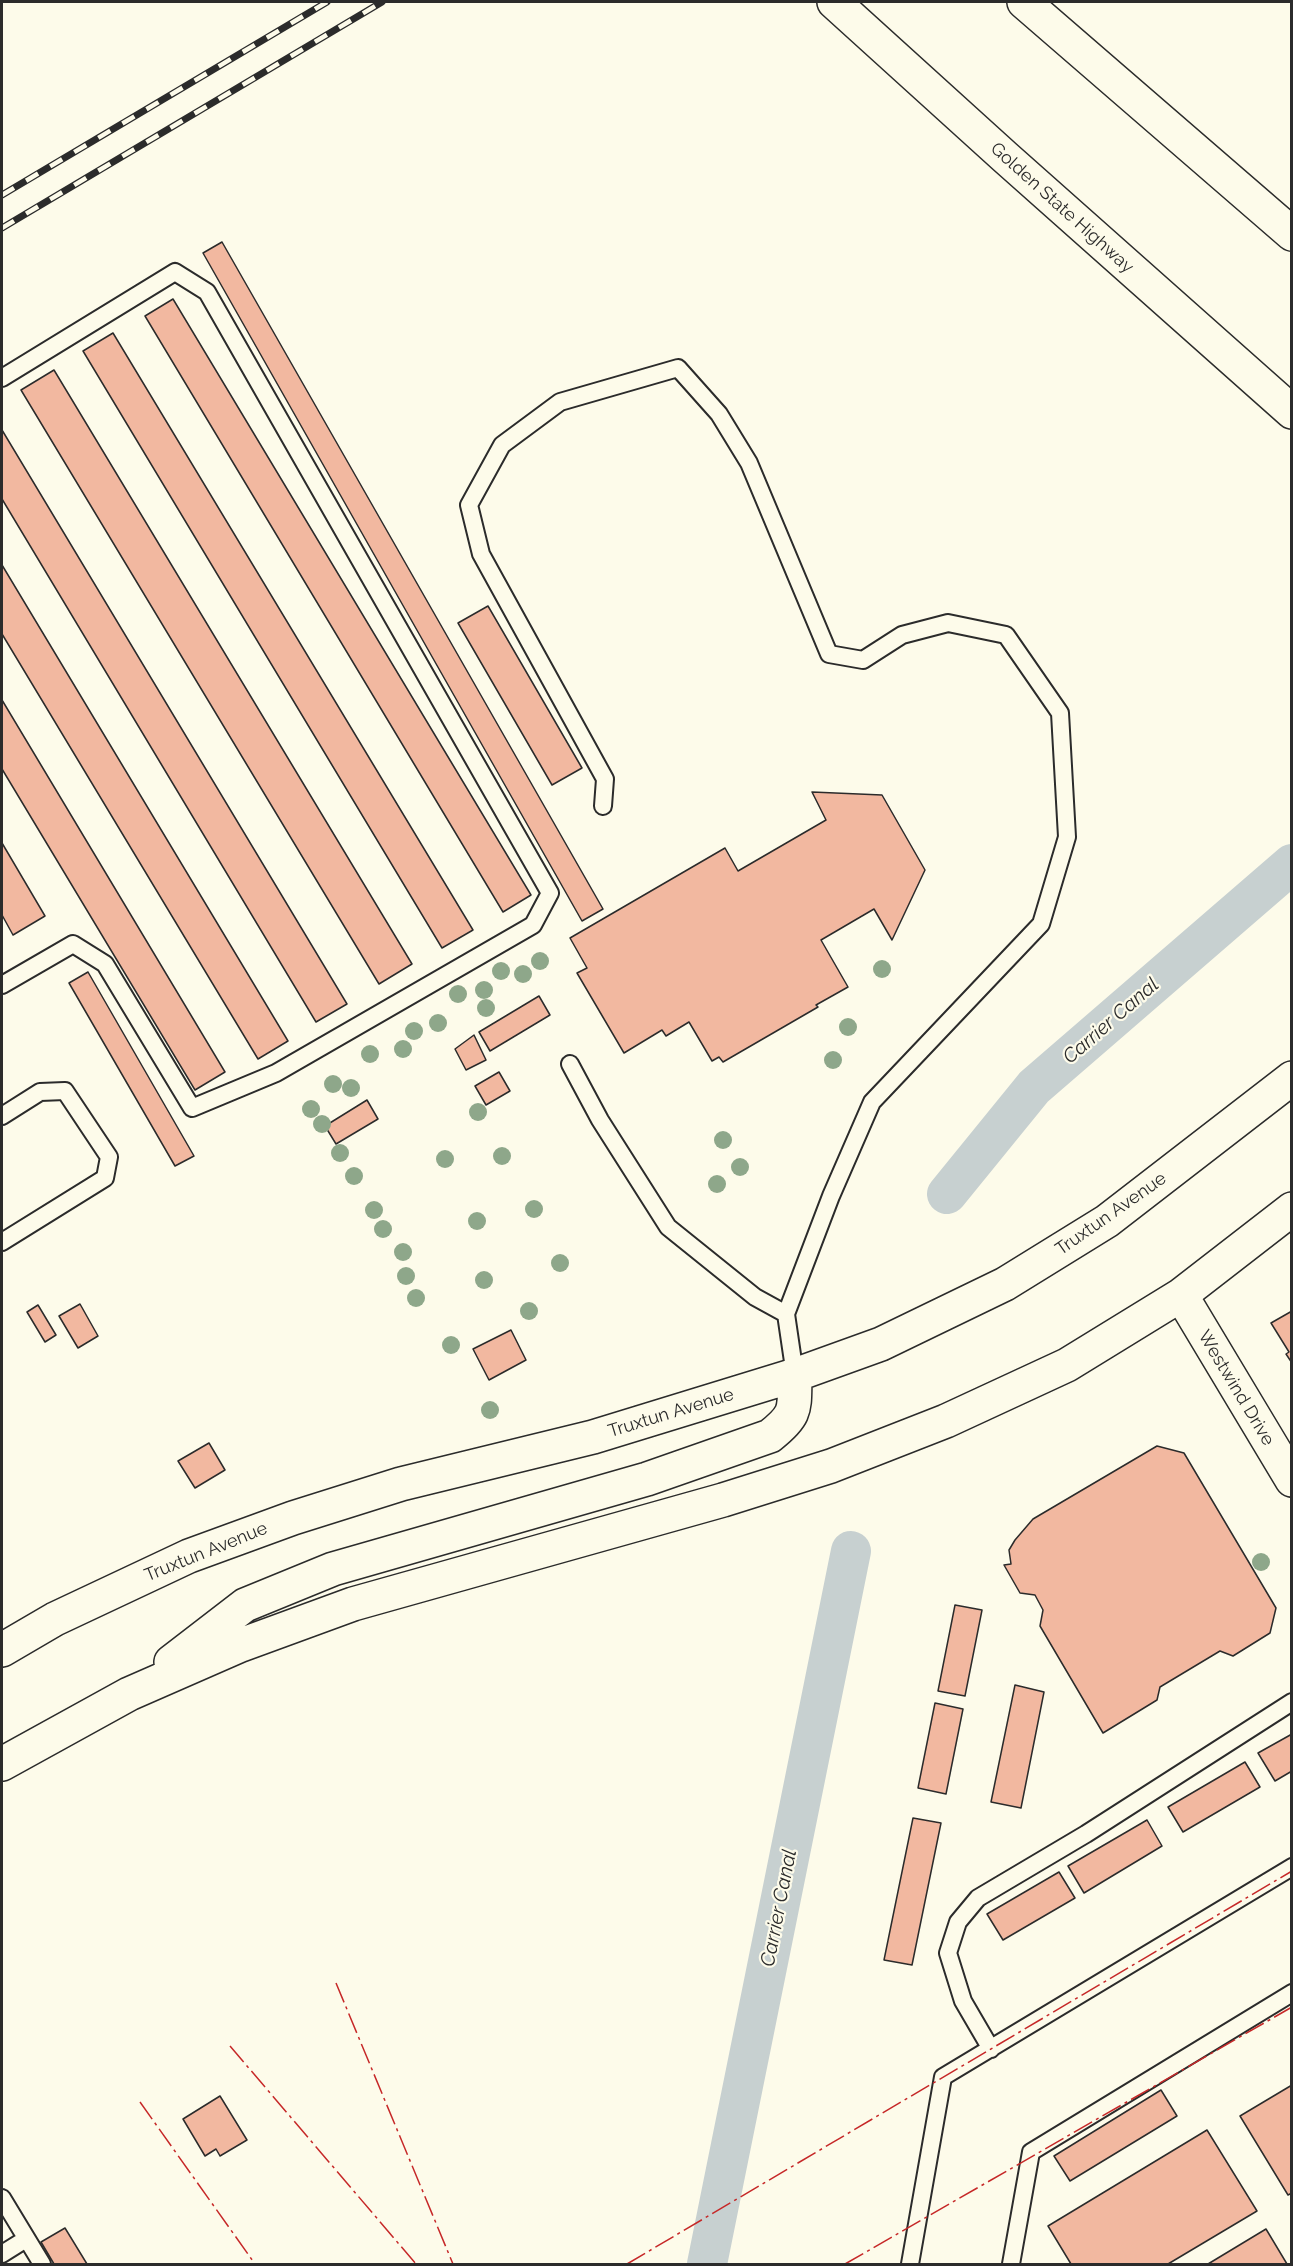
<!DOCTYPE html>
<style>
body{margin:0}
#map{position:relative;width:1293px;height:2266px;overflow:hidden;background:#fdfbea;font-family:Raleway,sans-serif}
canvas{display:block}
.frame{position:absolute;inset:0;border:3px solid #2b2b2b;pointer-events:none}
</style>
<div id="map">
<canvas width="1293" height="2266"></canvas>
<div class="frame"></div>
</div>
<script>
const g = document.querySelector('canvas').getContext('2d');
g.lineJoin = 'round';
function trace(path, color, width, dash) {
  g.strokeStyle = color;
  g.lineWidth = width;
  g.lineCap = dash ? 'butt' : 'round';
  g.setLineDash(dash || []);
  g.stroke(path);
}
function fillPath(path, color) {
  g.fillStyle = color;
  g.fill(path, 'evenodd');
}
function label(font, color, halo, rows, align = 'center') {
  g.font = font + ' Raleway,sans-serif';
  g.lineWidth = 4.5;
  g.setLineDash([]);
  g.textBaseline = 'middle';
  g.strokeStyle = halo;
  g.fillStyle = color;
  for (const [text, x, y, turn = 0] of rows) {
    g.save();
    g.translate(x, y);
    g.rotate((+turn || 0) * Math.PI / 180);
    g.textAlign = isNaN(turn) ? turn : align;
    if (halo) g.strokeText(text, 0, 0);
    g.fillText(text, 0, 0);
    g.restore();
  }
}
const canal = new Path2D(`
 M 947,1194 L 1034,1087 L 1292,864
 M 707,2264 L 851,1551`);
const building = new Path2D(`
 M 222,242 L 603,909 L 582,921 L 203,253 Z
 M 173,299 L 531,895 L 503,912 L 145,316 Z
 M 113,333 L 473,930 L 442,948 L 83,351 Z
 M 54,370 L 412,964 L 379,984 L 21,390 Z
 M 2,430 L 347,1004 L 316,1022 L 2,499 Z
 M 2,565 L 288,1041 L 258,1059 L 2,634 Z
 M 488,606 L 582,768 L 552,785 L 458,623 Z
 M 2,700 L 225,1072 L 195,1090 L 2,769 Z
 M 812,792 L 882,795 L 925,870 L 892,940 L 874,909 L 821,940 L 848,987 L 816,1005 L 818,1007 L 723,1062 L 719,1057 L 712,1061 L 689,1022 L 666,1036 L 662,1030 L 624,1053 L 577,973 L 587,968 L 570,938 L 725,848 L 738,871 L 826,820 Z
 M 2,843 L 45,916 L 13,935 L 2,915 Z
 M 88,972 L 194,1156 L 175,1166 L 69,983 Z
 M 539,996 L 550,1015 L 490,1051 L 479,1032 Z
 M 474,1035 L 486,1060 L 466,1070 L 455,1049 Z
 M 499,1072 L 510,1091 L 486,1105 L 475,1086 Z
 M 367,1100 L 378,1119 L 336,1144 L 325,1126 Z
 M 80,1304 L 98,1336 L 78,1348 L 59,1316 Z
 M 38,1305 L 56,1335 L 45,1342 L 27,1312 Z
 M 1292,1311 L 1292,1363 L 1286,1354 L 1289,1352 L 1271,1323 Z
 M 511,1330 L 526,1360 L 489,1380 L 473,1349 Z
 M 209,1443 L 225,1470 L 195,1488 L 178,1461 Z
 M 1157,1446 L 1184,1453 L 1276,1608 L 1270,1633 L 1233,1656 L 1220,1651 L 1160,1687 L 1157,1700 L 1103,1733 L 1040,1626 L 1043,1610 L 1035,1595 L 1020,1593 L 1004,1565 L 1011,1564 L 1009,1550 L 1015,1540 L 1033,1519 Z
 M 955,1605 L 982,1610 L 965,1696 L 938,1691 Z
 M 1015,1685 L 1044,1692 L 1021,1808 L 991,1802 Z
 M 935,1703 L 963,1709 L 946,1794 L 918,1788 Z
 M 1292,1734 L 1292,1771 L 1275,1781 L 1258,1753 Z
 M 1245,1762 L 1260,1787 L 1183,1832 L 1168,1807 Z
 M 913,1818 L 941,1823 L 912,1965 L 884,1960 Z
 M 1147,1820 L 1162,1846 L 1084,1893 L 1068,1866 Z
 M 1059,1872 L 1075,1898 L 1003,1940 L 987,1914 Z
 M 1292,2085 L 1292,2193 L 1288,2195 L 1240,2116 Z
 M 1161,2090 L 1177,2116 L 1070,2181 L 1054,2156 Z
 M 220,2096 L 247,2140 L 220,2156 L 216,2149 L 205,2156 L 183,2119 Z
 M 1207,2130 L 1257,2211 L 1168,2264 L 1071,2264 L 1048,2226 Z
 M 65,2228 L 87,2264 L 54,2264 L 41,2242 Z
 M 1266,2229 L 1287,2264 L 1208,2264 Z`);
const lane = new Path2D(`
 M 2,378 L 175,272 L 207,292 L 550,893 L 533,925 L 276,1073 L 192,1108 L 105,964 L 73,944 L 2,985
 M 603,806 L 605,779 L 481,554 L 469,505 L 502,445 L 560,402 L 678,368 L 719,414 L 749,463 L 829,654 L 863,660 L 902,635 L 948,623 L 1006,635 L 1060,713 L 1067,837 L 1041,924 L 872,1102 L 831,1196 L 786,1314 L 795,1375
 M 570,1064 L 600,1120 L 668,1227 L 755,1297 L 786,1314
 M 2,1116 L 40,1092 L 65,1091 L 109,1157 L 105,1178 L 2,1242
 M 991,2049 L 963,2001 L 948,1953 L 958,1922 L 978,1898 L 1086,1834 L 1292,1702
 M 2,2198 L 42,2264
 M 2,2254 L 26,2239
 M 910,2264 L 943,2077 L 1292,1867
 M 1011,2264 L 1031,2152 L 1292,1993`);
const secondary = new Path2D(`
 M 1181,1295 L 1292,1480
 M 2,1650 L 55,1619 L 189,1556 L 293,1518 L 401,1484 L 593,1437 L 795,1375 L 881,1344 L 1005,1284 L 1107,1221 L 1292,1078
 M 171,1662 L 245,1605 L 333,1569 L 647,1479 L 770,1436 C 798,1414 794,1409 795,1375
 M 2,1764 L 129,1694 L 241,1645 L 353,1604 L 723,1500 L 831,1466 L 946,1421 L 1067,1365 L 1181,1295 L 1292,1209`);
const highway = new Path2D(`
 M 834,2 L 1005,157 L 1292,412
 M 1024,2 L 1292,234`);
const rail = new Path2D(`
 M 2,195 L 327,2
 M 2,228 L 382,2`);
const power = new Path2D(`
 M 336,1983 L 453,2264
 M 230,2046 L 416,2264
 M 140,2102 L 255,2264
 M 627,2264 L 1292,1871
 M 845,2264 L 1292,2007`);
const trees = [
 [540,961],
 [882,969],
 [501,971],
 [523,974],
 [484,990],
 [458,994],
 [486,1008],
 [438,1023],
 [848,1027],
 [414,1031],
 [403,1049],
 [370,1054],
 [833,1060],
 [333,1084],
 [351,1088],
 [311,1109],
 [478,1112],
 [322,1124],
 [723,1140],
 [340,1153],
 [502,1156],
 [445,1159],
 [740,1167],
 [354,1176],
 [717,1184],
 [534,1209],
 [374,1210],
 [477,1221],
 [383,1229],
 [403,1252],
 [560,1263],
 [406,1276],
 [484,1280],
 [416,1298],
 [529,1311],
 [451,1345],
 [490,1410],
 [1261,1562]
];
const streetNames = [
 ["Golden State Highway",1062,208,42],
 ["Truxtun Avenue",1111,1214,-35],
 ["Westwind Drive",1236,1388,59],
 ["Truxtun Avenue",671,1413,-17],
 ["Truxtun Avenue",206,1552,-22]
];
const waterNames = [
 ["Carrier Canal",1111,1021,-41],
 ["Carrier Canal",779,1908,-79]
];
trace(canal, '#c7d0d0', 40);
fillPath(building, '#f2b8a0');
trace(building, '#2b2b2b', 1.5);
trace(lane, '#2b2b2b', 20);
trace(secondary, '#2b2b2b', 36);
trace(highway, '#2b2b2b', 36);
trace(lane, '#fdfbea', 16);
trace(secondary, '#fdfbea', 33);
trace(highway, '#fdfbea', 33);
trace(rail, '#2b2b2b', 7);
trace(rail, '#fdfbea', 4.5, [14]);
trace(power, '#c62828', 1.5, [21, 4.5, 3, 4.5]);
g.fillStyle = '#8ea78a';
for (const [x, y] of trees) {
  g.beginPath();
  g.arc(x, y, 9, 0, 2 * Math.PI);
  g.fill();
}
label('18px', '#2b2b2b', '#fdfbea', streetNames);
label('italic 20px', '#2b2b2b', '#fdfbea', waterNames);
</script>
